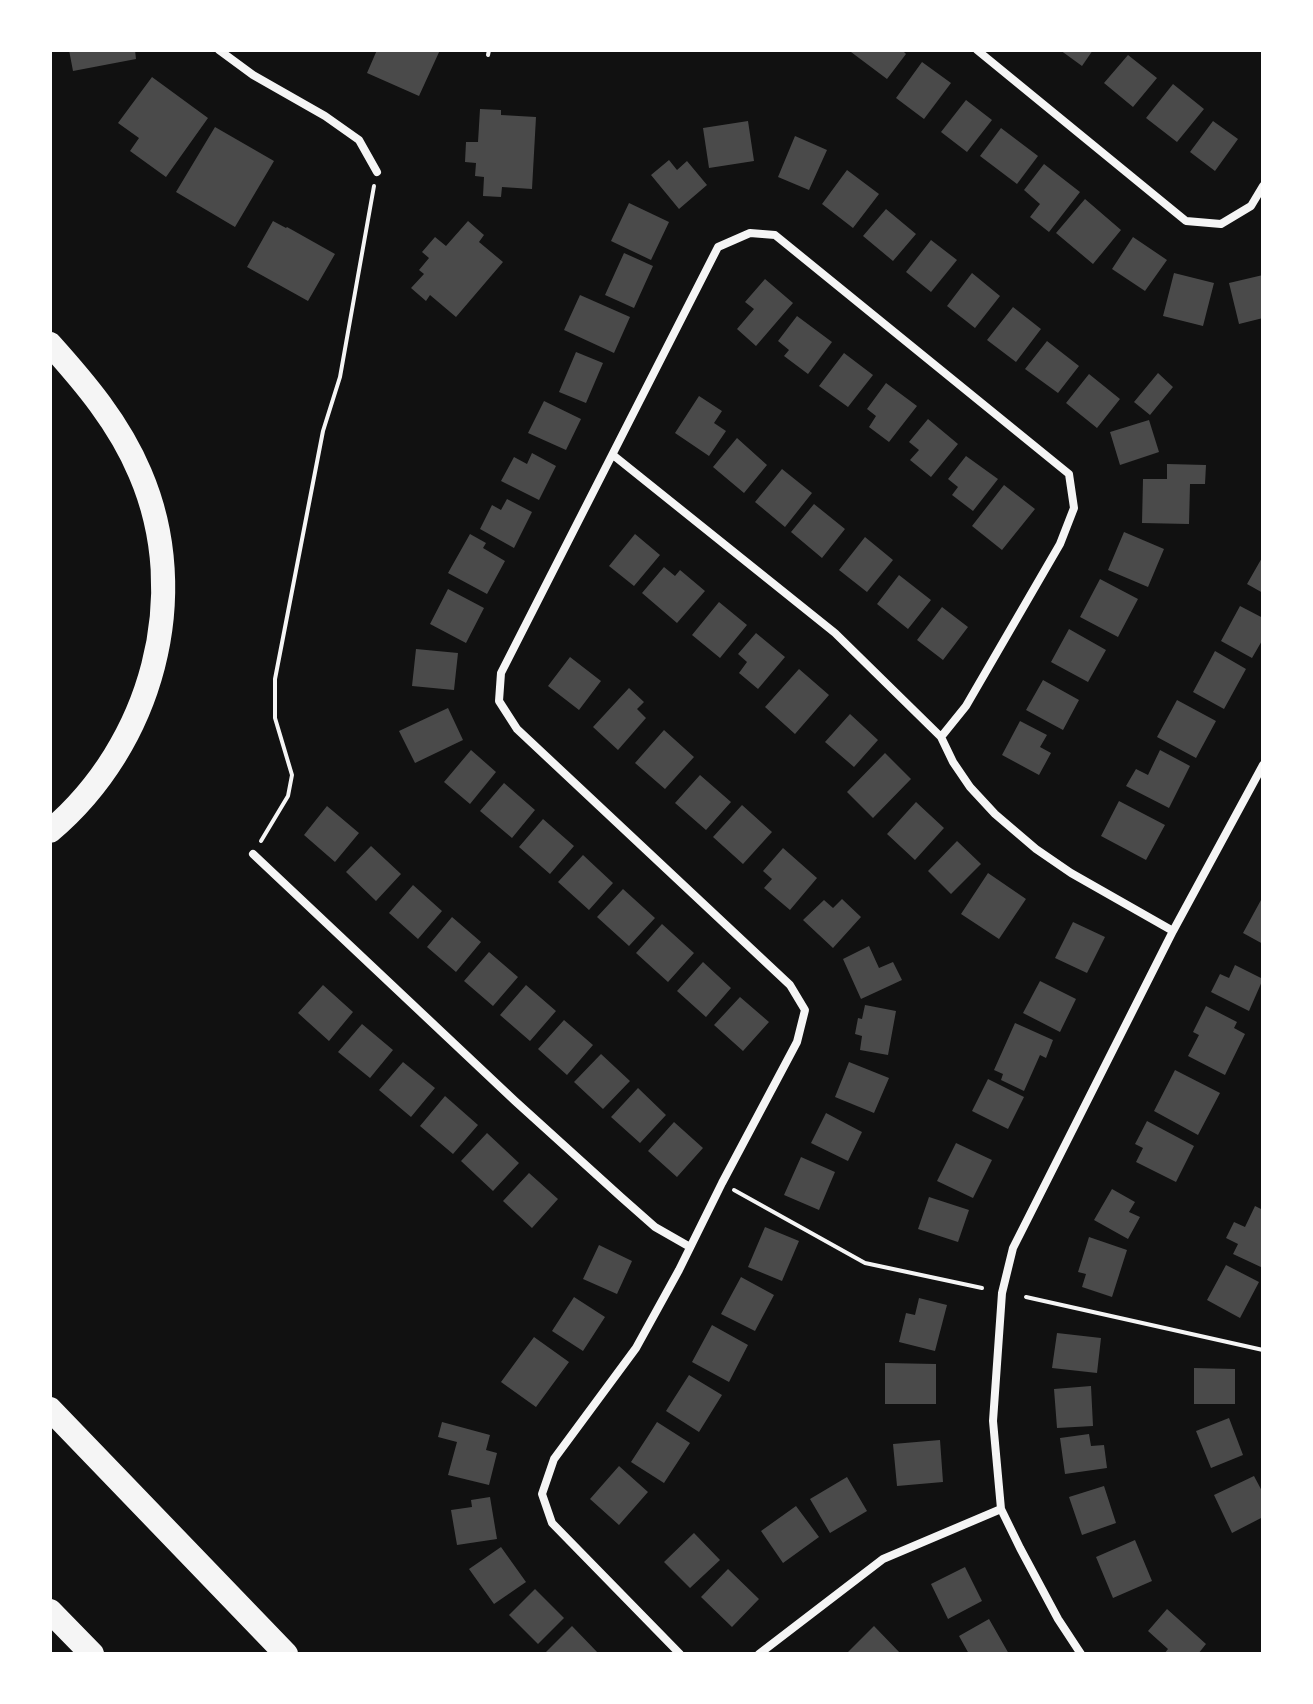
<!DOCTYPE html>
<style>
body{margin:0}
#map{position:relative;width:1313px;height:1704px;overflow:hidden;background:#111;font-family:Rubik,sans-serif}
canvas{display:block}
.frame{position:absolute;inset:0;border:52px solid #fff;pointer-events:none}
</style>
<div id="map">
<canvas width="1313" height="1704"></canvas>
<div class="frame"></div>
</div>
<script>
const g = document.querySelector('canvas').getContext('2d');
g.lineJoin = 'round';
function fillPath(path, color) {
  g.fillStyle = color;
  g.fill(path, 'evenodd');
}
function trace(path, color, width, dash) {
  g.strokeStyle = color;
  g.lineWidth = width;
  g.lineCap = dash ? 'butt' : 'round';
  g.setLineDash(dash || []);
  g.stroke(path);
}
const building = new Path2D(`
 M 69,50 L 135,50 L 136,59 L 73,71 Z
 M 377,50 L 440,50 L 419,96 L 367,73 Z
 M 853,50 L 902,50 L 906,54 L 887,79 L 851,52 Z
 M 1060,50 L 1093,50 L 1082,66 Z
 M 1128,55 L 1157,78 L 1133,107 L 1104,83 Z
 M 922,62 L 951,83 L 924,119 L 896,98 Z
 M 152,77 L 208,118 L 166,177 L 130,151 L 139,138 L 118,123 Z
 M 1173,84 L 1204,109 L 1177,142 L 1146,118 Z
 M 966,100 L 992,120 L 967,152 L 941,132 Z
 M 480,109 L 501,110 L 501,115 L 536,117 L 532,189 L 502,187 L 501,197 L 483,196 L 484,177 L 475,176 L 476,163 L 465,162 L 466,142 L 478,142 Z
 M 748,121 L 754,161 L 709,168 L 703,128 Z
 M 1213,121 L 1238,139 L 1215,171 L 1190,152 Z
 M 215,127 L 274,161 L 235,227 L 176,192 Z
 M 1001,128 L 1038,156 L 1017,184 L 980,156 Z
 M 795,136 L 827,150 L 809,190 L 778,177 Z
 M 669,160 L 677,170 L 687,161 L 707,185 L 679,209 L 651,175 Z
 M 1044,164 L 1080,192 L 1049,232 L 1030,217 L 1040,204 L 1024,190 Z
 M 847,170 L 879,194 L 853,228 L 822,204 Z
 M 1085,199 L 1121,230 L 1093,264 L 1056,233 Z
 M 629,203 L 669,222 L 651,260 L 611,241 Z
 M 886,209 L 916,234 L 893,261 L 863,236 Z
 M 273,221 L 286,228 L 287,227 L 335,254 L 308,301 L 247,267 Z
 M 468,221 L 484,235 L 479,242 L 503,262 L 456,317 L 430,295 L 426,301 L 411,288 L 424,274 L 419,270 L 429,258 L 422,252 L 435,237 L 446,246 Z
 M 1133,237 L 1167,260 L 1145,291 L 1112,269 Z
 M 931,240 L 957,260 L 931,292 L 906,272 Z
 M 624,253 L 653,266 L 634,308 L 605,295 Z
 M 972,273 L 1000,296 L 975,328 L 947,306 Z
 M 1174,273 L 1214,283 L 1203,326 L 1163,316 Z
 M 1263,275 L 1263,318 L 1239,324 L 1229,283 Z
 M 765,279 L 793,303 L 756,346 L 737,329 L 754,309 L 745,302 Z
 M 580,295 L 630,317 L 614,353 L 564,330 Z
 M 1013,307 L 1041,329 L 1016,362 L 987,340 Z
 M 797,316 L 832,342 L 808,374 L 784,356 L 789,350 L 778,341 Z
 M 1047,341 L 1079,366 L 1058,393 L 1025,369 Z
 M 576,352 L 603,363 L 586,403 L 559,392 Z
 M 844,353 L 873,375 L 848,407 L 819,386 Z
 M 1158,373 L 1173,387 L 1150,415 L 1134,402 Z
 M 1089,374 L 1120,399 L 1097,428 L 1066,403 Z
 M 886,383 L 917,406 L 889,442 L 869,427 L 876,416 L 867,409 Z
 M 699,396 L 722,411 L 714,423 L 726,431 L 709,456 L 675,433 Z
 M 544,401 L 581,419 L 566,450 L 528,433 Z
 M 928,419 L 958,444 L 931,477 L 910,460 L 919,450 L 909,442 Z
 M 1149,420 L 1159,452 L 1120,465 L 1110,432 Z
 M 737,438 L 767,465 L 744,493 L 713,467 Z
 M 532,453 L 556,466 L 539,500 L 501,481 L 514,457 L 527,464 Z
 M 966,456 L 998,479 L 973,511 L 952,495 L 958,487 L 948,479 Z
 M 1167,464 L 1206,465 L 1205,484 L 1190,484 L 1189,524 L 1142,523 L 1143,479 L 1167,479 Z
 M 782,469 L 812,493 L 785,527 L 755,502 Z
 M 1004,485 L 1035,509 L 1002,550 L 972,526 Z
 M 507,499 L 532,512 L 514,548 L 480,529 L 492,505 L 501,510 Z
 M 814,504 L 845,529 L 822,558 L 791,532 Z
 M 1124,532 L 1164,549 L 1148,587 L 1108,570 Z
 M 470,534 L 486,543 L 483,548 L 505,561 L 487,594 L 448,573 Z
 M 635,534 L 660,555 L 634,586 L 609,566 Z
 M 865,537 L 893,560 L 867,592 L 839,570 Z
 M 1263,556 L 1263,593 L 1247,584 Z
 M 664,567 L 675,576 L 680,570 L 705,591 L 677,623 L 642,593 Z
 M 899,575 L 931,600 L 908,629 L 877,604 Z
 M 1100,579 L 1138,599 L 1118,637 L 1080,617 Z
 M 448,589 L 484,608 L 466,643 L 430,624 Z
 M 719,602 L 747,625 L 720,658 L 692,635 Z
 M 1240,606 L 1263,618 L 1263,639 L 1252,658 L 1221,641 Z
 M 942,607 L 968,627 L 943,660 L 917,640 Z
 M 1069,629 L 1106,650 L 1088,682 L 1051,662 Z
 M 756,633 L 785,657 L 758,689 L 739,673 L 747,662 L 738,654 Z
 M 416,649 L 458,653 L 454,690 L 412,686 Z
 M 1215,651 L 1246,669 L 1224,709 L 1193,692 Z
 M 570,657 L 601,681 L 579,710 L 548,686 Z
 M 799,669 L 829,695 L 795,734 L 765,707 Z
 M 1043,680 L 1079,700 L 1063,730 L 1026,710 Z
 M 629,688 L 644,702 L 637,709 L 646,718 L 618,750 L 593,727 Z
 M 1177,700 L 1216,721 L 1196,758 L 1157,737 Z
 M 448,708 L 463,740 L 415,763 L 399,731 Z
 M 850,714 L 878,740 L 854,767 L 825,742 Z
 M 1020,721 L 1047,735 L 1040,747 L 1051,753 L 1039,775 L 1002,755 Z
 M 664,730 L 694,757 L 665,789 L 635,763 Z
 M 471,750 L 496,772 L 470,804 L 444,782 Z
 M 1160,750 L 1190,766 L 1169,808 L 1126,786 L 1136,769 L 1148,775 Z
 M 885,753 L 911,779 L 873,818 L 847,792 Z
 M 700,775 L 731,802 L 706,830 L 675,803 Z
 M 504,783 L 535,810 L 512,838 L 480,811 Z
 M 1119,801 L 1165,825 L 1146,860 L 1101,836 Z
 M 916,802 L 944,828 L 915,860 L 887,834 Z
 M 742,805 L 772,832 L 743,864 L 713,837 Z
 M 327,806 L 359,833 L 335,862 L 304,835 Z
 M 543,819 L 574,846 L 550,874 L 519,847 Z
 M 957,841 L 981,864 L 951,894 L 928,871 Z
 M 371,846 L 401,874 L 376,901 L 346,872 Z
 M 783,848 L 817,878 L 790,910 L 764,888 L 772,879 L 763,871 Z
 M 583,855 L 613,883 L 589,910 L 558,882 Z
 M 988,873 L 1026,899 L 999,939 L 961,914 Z
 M 413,885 L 442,911 L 418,939 L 389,913 Z
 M 623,889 L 655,918 L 629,946 L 597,917 Z
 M 842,899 L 861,917 L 833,948 L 803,920 L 824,900 L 833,908 Z
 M 1261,900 L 1263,901 L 1263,944 L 1243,933 Z
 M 452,917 L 481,942 L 456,972 L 427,947 Z
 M 1073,922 L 1105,937 L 1087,973 L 1055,958 Z
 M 662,924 L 694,953 L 668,982 L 636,953 Z
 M 869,946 L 879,968 L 893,962 L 902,980 L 861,999 L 843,959 Z
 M 489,952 L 518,977 L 493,1006 L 464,981 Z
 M 703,962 L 731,988 L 706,1017 L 677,991 Z
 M 1235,965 L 1263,979 L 1249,1011 L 1211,992 L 1220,974 L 1229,978 Z
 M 1040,981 L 1076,999 L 1060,1032 L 1023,1013 Z
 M 323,985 L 353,1012 L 329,1041 L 298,1013 Z
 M 526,985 L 556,1011 L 530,1041 L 500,1015 Z
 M 740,997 L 769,1022 L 743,1051 L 714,1025 Z
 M 865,1005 L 896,1011 L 888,1055 L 860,1050 L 862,1036 L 855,1034 L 858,1018 L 862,1019 Z
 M 1206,1006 L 1237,1022 L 1234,1028 L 1245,1034 L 1225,1075 L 1188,1056 L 1199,1035 L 1193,1032 Z
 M 564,1020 L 593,1045 L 567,1075 L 538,1049 Z
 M 1015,1023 L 1053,1040 L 1046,1058 L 1040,1055 L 1024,1091 L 1001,1080 L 1003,1074 L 994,1070 Z
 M 362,1024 L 393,1050 L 370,1078 L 338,1052 Z
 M 601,1054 L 630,1081 L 603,1109 L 574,1082 Z
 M 403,1062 L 435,1088 L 411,1117 L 379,1090 Z
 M 849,1062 L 889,1078 L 874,1113 L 835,1097 Z
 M 1175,1070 L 1220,1093 L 1198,1135 L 1154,1111 Z
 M 988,1079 L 1024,1097 L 1008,1129 L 972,1111 Z
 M 638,1088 L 666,1115 L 640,1143 L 611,1117 Z
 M 445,1096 L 478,1125 L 453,1154 L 420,1126 Z
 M 826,1113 L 862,1132 L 848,1161 L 811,1143 Z
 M 1147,1121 L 1194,1146 L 1176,1182 L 1136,1162 L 1143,1148 L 1135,1144 Z
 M 674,1122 L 703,1148 L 677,1177 L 648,1151 Z
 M 487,1133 L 519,1163 L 493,1191 L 461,1161 Z
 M 956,1143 L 992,1160 L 973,1198 L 937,1181 Z
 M 801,1157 L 835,1172 L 819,1210 L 784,1195 Z
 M 529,1173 L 558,1199 L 532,1228 L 503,1201 Z
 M 1112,1189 L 1135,1202 L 1129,1212 L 1140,1217 L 1128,1239 L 1094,1220 Z
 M 929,1197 L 969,1210 L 958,1242 L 918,1229 Z
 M 1255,1206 L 1263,1210 L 1263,1268 L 1233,1254 L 1238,1244 L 1226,1238 L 1234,1222 L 1245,1227 Z
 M 765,1227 L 799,1241 L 782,1281 L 748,1267 Z
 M 1089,1237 L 1127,1250 L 1112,1297 L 1082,1287 L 1086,1274 L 1078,1272 Z
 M 599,1245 L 632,1261 L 617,1294 L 583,1279 Z
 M 1226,1265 L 1259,1282 L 1240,1318 L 1207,1300 Z
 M 741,1277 L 774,1295 L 755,1331 L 721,1314 Z
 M 574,1297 L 605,1317 L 583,1351 L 552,1331 Z
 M 919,1298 L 947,1305 L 935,1351 L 899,1342 L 906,1313 L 915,1315 Z
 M 712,1325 L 748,1345 L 729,1382 L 692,1362 Z
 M 1057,1333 L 1101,1338 L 1097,1373 L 1052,1368 Z
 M 534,1337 L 569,1362 L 536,1407 L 501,1382 Z
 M 885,1363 L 936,1364 L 936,1404 L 885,1404 Z
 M 1194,1368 L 1235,1369 L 1235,1404 L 1194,1404 Z
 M 689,1375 L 722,1395 L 699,1432 L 666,1411 Z
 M 1091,1386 L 1093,1426 L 1057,1428 L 1054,1389 Z
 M 1229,1418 L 1243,1455 L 1211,1468 L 1196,1431 Z
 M 442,1422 L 490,1435 L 486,1450 L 497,1453 L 489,1485 L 448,1475 L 457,1442 L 438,1437 Z
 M 657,1422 L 690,1443 L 664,1483 L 631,1462 Z
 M 1089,1434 L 1091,1446 L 1104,1445 L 1107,1468 L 1065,1474 L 1060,1438 Z
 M 940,1440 L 943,1482 L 897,1486 L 893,1444 Z
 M 619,1466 L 648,1492 L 619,1525 L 590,1499 Z
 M 1254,1476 L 1263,1493 L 1263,1517 L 1232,1533 L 1214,1495 Z
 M 847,1477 L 867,1511 L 830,1533 L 810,1499 Z
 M 1104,1486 L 1116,1523 L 1082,1535 L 1069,1497 Z
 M 490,1497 L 497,1539 L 457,1545 L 451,1510 L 472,1507 L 471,1500 Z
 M 796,1506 L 819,1537 L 783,1563 L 761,1531 Z
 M 694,1533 L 720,1560 L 690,1588 L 664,1562 Z
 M 1135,1540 L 1152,1581 L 1113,1598 L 1096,1557 Z
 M 501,1547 L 526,1582 L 494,1604 L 469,1569 Z
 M 965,1567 L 982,1601 L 948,1619 L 931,1584 Z
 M 728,1569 L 759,1599 L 732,1627 L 701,1597 Z
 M 535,1589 L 564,1618 L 538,1644 L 509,1615 Z
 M 1167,1609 L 1206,1644 L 1198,1654 L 1164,1654 L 1168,1649 L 1148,1631 Z
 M 989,1619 L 1009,1654 L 969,1654 L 959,1636 Z
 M 572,1626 L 599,1654 L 544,1654 Z
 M 874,1626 L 901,1654 L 846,1654 Z`);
const path = new Path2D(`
 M 488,55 L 489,50
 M 261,841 L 288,796 L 292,775 L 275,718 L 275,679 L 323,431 L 340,377 L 374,186
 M 734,1190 L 865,1263 L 982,1288
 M 1026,1297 L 1263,1350`);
const minor = new Path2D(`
 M 219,50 L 253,75 L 325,116 L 359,140 L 377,172
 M 977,50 L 1186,221 L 1221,224 L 1251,206 L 1263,186
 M 613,455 L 835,633 L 941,737 L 953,762 L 970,787 L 995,814 L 1036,849 L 1071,873 L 1173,931
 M 253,854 L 515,1101 L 621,1197 L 655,1227 L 690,1247
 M 680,1654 L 552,1523 L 542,1494 L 554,1459 L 636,1348 L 679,1270 L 722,1183 L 797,1042 L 805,1010 L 790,985 L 517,729 L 499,701 L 501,673 L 718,247 L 750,233 L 775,235 L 1069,474 L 1074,508 L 1060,544 L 966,706 L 941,737
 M 759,1654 L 883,1559 L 1001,1509
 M 1081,1654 L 1058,1619 L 1020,1548 L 1001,1509 L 993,1421 L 1002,1293 L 1013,1248 L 1173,931 L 1263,765`);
const motorway = new Path2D(`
 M 50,344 C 85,383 119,423 140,473 C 193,596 152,745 50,831
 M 50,1409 L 286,1654
 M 50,1611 L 92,1654`);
fillPath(building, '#4a4a4a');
trace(path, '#f5f5f5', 4);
trace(minor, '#f5f5f5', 8);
trace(motorway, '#f5f5f5', 24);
</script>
